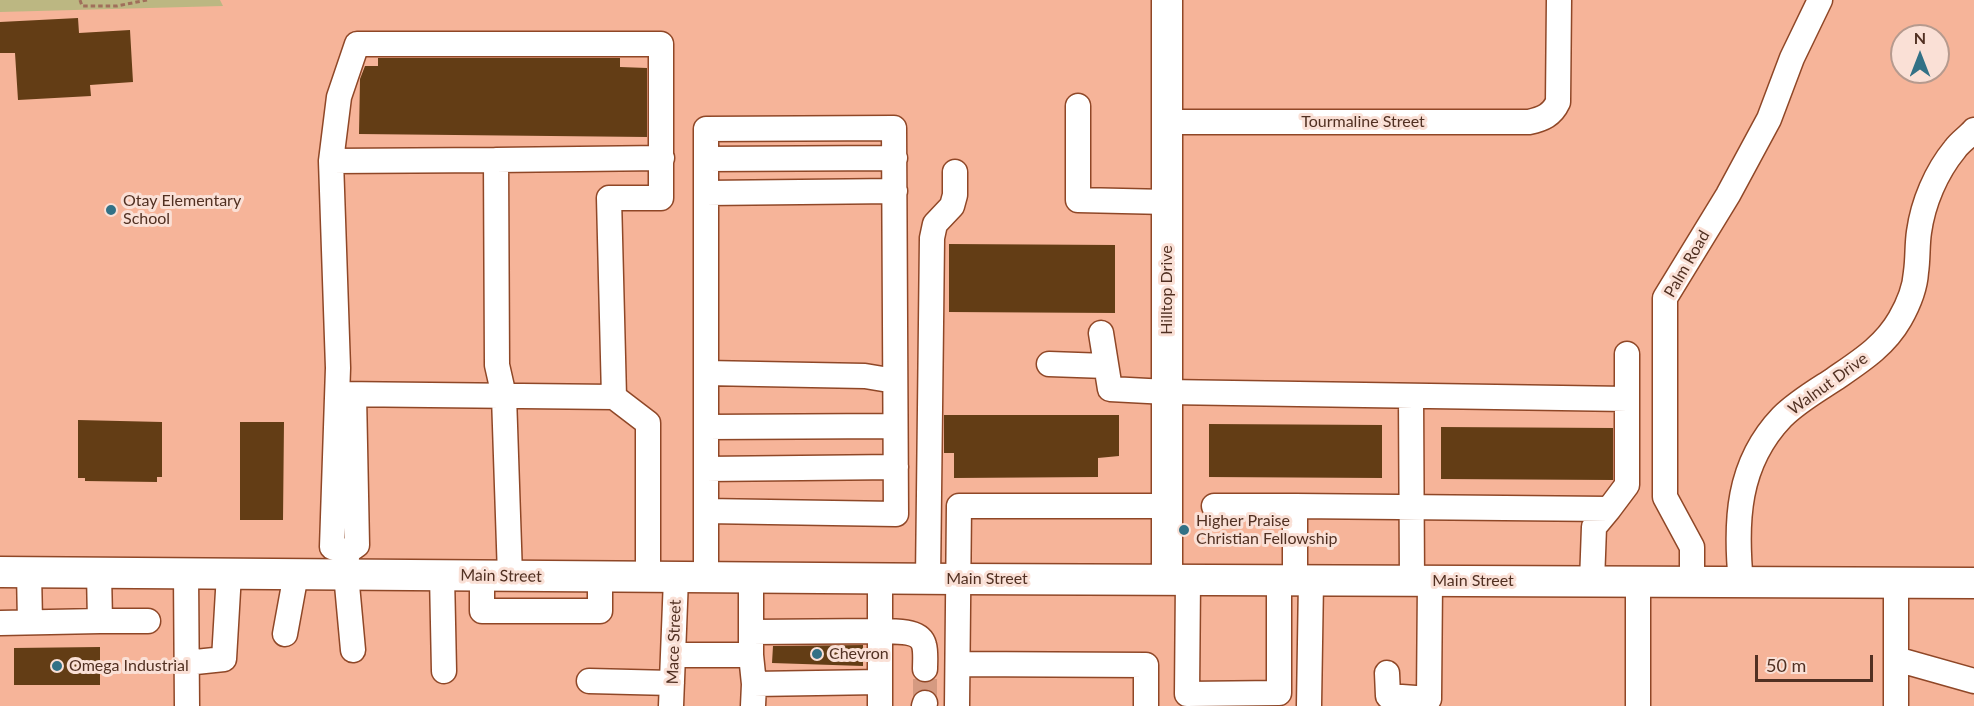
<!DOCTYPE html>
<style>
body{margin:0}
#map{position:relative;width:1974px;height:706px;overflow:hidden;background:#f6b499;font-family:Lato,sans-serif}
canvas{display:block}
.north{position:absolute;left:1890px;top:24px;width:60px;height:60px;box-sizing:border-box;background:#fae0d6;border:2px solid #b69a8e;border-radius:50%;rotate:0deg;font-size:16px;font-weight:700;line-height:24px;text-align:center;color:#513022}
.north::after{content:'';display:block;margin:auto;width:21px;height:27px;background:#327186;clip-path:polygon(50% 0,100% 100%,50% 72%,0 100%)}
.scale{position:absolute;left:1755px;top:655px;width:118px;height:27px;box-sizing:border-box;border:3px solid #513022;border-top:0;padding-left:8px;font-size:18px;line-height:21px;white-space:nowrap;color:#513022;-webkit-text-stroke:4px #fae0d6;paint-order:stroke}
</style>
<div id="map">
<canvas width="1974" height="706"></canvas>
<div class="north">N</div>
<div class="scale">50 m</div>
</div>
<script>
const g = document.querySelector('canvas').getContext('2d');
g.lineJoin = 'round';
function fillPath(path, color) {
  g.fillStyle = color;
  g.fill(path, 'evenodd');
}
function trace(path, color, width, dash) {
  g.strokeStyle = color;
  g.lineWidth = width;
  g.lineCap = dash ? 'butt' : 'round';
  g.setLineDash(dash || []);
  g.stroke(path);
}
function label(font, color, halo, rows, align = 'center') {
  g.font = font + ' Lato,sans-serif';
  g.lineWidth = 6;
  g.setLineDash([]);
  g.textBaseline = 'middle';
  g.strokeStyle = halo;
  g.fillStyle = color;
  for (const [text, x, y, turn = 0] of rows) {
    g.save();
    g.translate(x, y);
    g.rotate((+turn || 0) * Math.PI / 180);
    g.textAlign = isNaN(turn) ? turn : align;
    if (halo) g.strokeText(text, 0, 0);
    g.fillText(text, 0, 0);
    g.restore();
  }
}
const green = new Path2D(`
 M 0,0 L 220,0 L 223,6 L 0,12 Z`);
const building = new Path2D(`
 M 78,18 L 79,33 L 130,30 L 133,82 L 90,85 L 91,96 L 18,100 L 15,53 L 0,53 L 0,22 Z
 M 378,58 L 620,58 L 620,67 L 647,68 L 647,137 L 359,134 L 360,79 L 365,66 L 378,66 Z
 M 949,244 L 1115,245 L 1115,313 L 949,312 Z
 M 944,415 L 1119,415 L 1119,456 L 1098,458 L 1098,477 L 954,478 L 954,453 L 944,453 Z
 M 78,420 L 162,422 L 162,477 L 157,477 L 157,482 L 85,481 L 85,478 L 78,478 Z
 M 240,422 L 284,422 L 283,520 L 240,520 Z
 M 1209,424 L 1382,425 L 1382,478 L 1209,477 Z
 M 1441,427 L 1613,428 L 1613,480 L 1441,479 Z
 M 863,645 L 863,666 L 772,663 L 773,646 Z
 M 100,647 L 100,685 L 14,685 L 14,648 Z`);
const minorTunnel = new Path2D(`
 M 925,703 L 925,669`);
const path = new Path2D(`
 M 80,0 L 82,6 L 117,6 L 147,0`);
const minor = new Path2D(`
 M 1078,106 L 1078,200 L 1167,202
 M 1167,122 L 1529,122 C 1543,119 1552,115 1558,102 L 1559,0
 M 706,159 L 895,158
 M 496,160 L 662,158
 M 331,161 L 496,160 L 497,365 L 504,396 L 510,576
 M 706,193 L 895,191
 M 1101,333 L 1110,389 L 1167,392 L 1627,399
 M 1049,364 L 1106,366
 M 706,373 L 865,376 L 895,381
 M 338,394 L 614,397 L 609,198 L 661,198 L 661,44 L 357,44 L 339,97 L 331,161 L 338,368 L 332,547 L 347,552
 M 1411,396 L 1412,581
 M 614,397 L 648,423 L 648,577
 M 706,427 L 895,426
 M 706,469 L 896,467
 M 1214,506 L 1295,506 L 1295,581
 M 1295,506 L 1609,509 L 1594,527 L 1592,582
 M 1609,509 L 1627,485 L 1627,354
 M 706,511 L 896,514 L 894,128 L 706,129 L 706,578
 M 347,552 L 357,545 L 354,395
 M 347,557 L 346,574 L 353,650
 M 29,572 L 30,622
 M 99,573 L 100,621 L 148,621
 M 186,574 L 187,706
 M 442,575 L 444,671
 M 482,576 L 482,611 L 600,611 L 600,577
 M 928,579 L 932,238 L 935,224 L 952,206 L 955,195 L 955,172
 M 1188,580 L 1187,694 L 1279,693 L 1279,580
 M 1638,582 L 1638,706
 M 1692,583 L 1692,547 L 1665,497 L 1665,298 L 1728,195 L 1769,119 L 1792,58 L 1820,0
 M 1741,583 C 1735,522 1737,464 1782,417 C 1797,402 1816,391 1833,380 C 1859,362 1884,347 1900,319 C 1908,305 1915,289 1916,272 C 1918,259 1917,245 1919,232 C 1923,203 1936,172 1955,149 C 1960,142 1968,137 1974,130
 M 1896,584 L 1896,706
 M 0,623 L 100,621
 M 751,632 L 880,631 L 880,579
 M 285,634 L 296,574
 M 673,655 L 751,655 L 751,578
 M 751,655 L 754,684 L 880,682
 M 1896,659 L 1974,681
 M 186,663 L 224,659 L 229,574
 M 958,664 L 1146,665 L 1146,706
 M 1387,673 L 1388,696 L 1429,699 L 1430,581
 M 589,681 L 672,683
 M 1309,705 L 1311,581
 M 671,706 L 676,578
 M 753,706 L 754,684
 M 880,706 L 880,631 C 893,632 920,629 924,645 C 926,652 925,662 925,669
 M 924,706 L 925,703
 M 957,706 L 959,506 L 1167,506`);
const major = new Path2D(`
 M 1167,0 L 1167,580
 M 0,572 L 958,579 L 1974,583`);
const markers = [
 [111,210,6,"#327186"],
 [1184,530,6,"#327186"],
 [817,654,6,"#327186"],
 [57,666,6,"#327186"]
];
const streetNames = [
 ["Tourmaline Street",1363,122],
 ["Palm Road",1687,264,-60],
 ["Hilltop Drive",1167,290,-90],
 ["Walnut Drive",1828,384,-36],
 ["Main Street",501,576,1],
 ["Main Street",987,579],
 ["Main Street",1473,581],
 ["Mace Street",674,642,-88]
];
const poiNames = [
 ["Otay Elementary",123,201],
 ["School",123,219],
 ["Higher Praise",1196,521],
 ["Christian Fellowship",1196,539],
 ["Chevron",829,654],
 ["Omega Industrial",69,666]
];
fillPath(green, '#bcb782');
fillPath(building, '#633d15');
trace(minorTunnel, '#d59a81', 24, [24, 12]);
trace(minor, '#8f4727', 27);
trace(major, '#8f4727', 33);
trace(path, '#a06f5b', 3, [4.5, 3]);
trace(minor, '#fff', 24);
trace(major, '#fff', 30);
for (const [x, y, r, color] of markers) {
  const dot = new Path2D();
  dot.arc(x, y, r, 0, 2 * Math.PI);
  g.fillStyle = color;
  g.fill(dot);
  trace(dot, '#fae0d6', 2);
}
label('16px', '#513022', '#fae0d6', streetNames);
label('16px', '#513022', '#fae0d6', poiNames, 'left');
</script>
